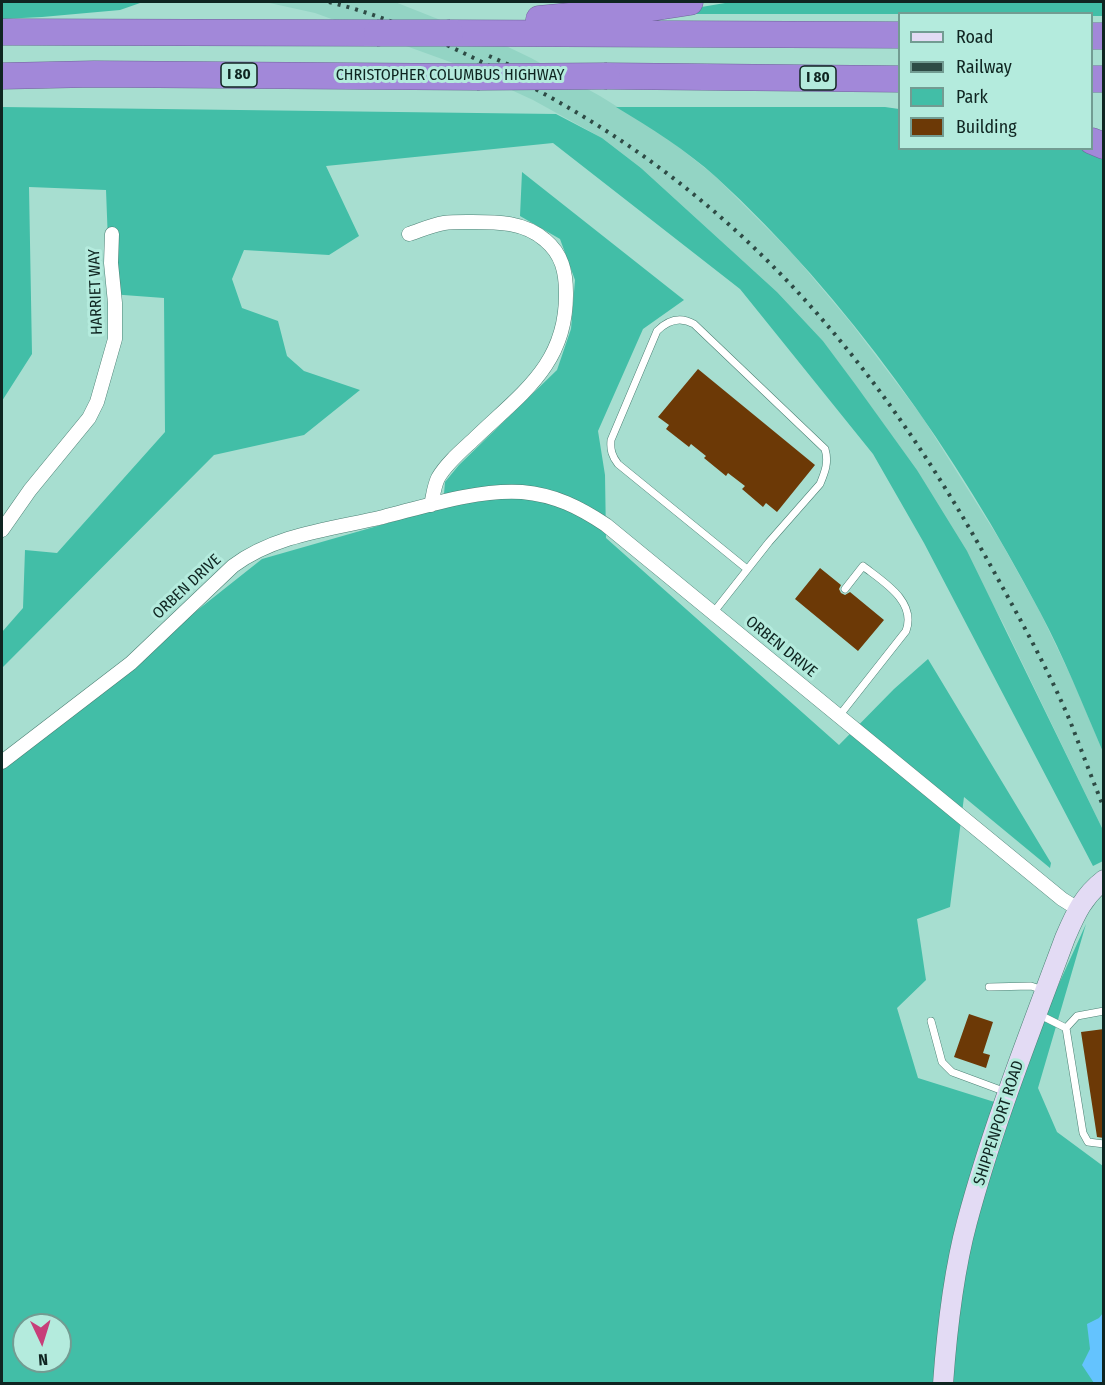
<!DOCTYPE html>
<style>
body{margin:0}
#map{position:relative;width:1105px;height:1385px;overflow:hidden;background:#a7ded0;font-family:"Fira Sans Condensed",sans-serif}
canvas{display:block}
.frame{position:absolute;inset:0;border:3px solid #0f2521;pointer-events:none}
.legend{position:absolute;left:898px;top:12px;width:195px;height:138px;box-sizing:border-box;background:#b4ebdd;border:2px solid #729c92;margin:0;padding:8px 10px;list-style:none;font-size:18px;color:#0f2521}
.legend li{display:flex;align-items:center;gap:12px;height:30px}
.legend b{width:30px;border:2px solid #729c92}
.north{position:absolute;left:12px;top:1313px;width:60px;height:60px;box-sizing:border-box;background:#b4ebdd;border:2px solid #729c92;border-radius:50%;rotate:176deg;font-size:16px;font-weight:700;line-height:24px;text-align:center;color:#0f2521}
.north::after{content:'';display:block;margin:auto;width:21px;height:27px;background:#c73e79;clip-path:polygon(50% 0,100% 100%,50% 72%,0 100%)}
</style>
<div id="map">
<canvas width="1105" height="1385"></canvas>
<div class="frame"></div>
<ul class="legend">
<li><b style="height:8px;background:#e3dbf4"></b>Road</li>
<li><b style="height:8px;background:#2e4b45"></b>Railway</li>
<li><b style="height:16px;background:#42bea7"></b>Park</li>
<li><b style="height:16px;background:#6c3906"></b>Building</li>
</ul>
<div class="north">N</div>
</div>
<script>
const g = document.querySelector('canvas').getContext('2d');
g.lineJoin = 'round';
function fillPath(path, color) {
  g.fillStyle = color;
  g.fill(path, 'evenodd');
}
function trace(path, color, width, dash) {
  g.strokeStyle = color;
  g.lineWidth = width;
  g.lineCap = dash ? 'butt' : 'round';
  g.setLineDash(dash || []);
  g.stroke(path);
}
function label(font, color, halo, rows, align = 'center') {
  g.font = font + ' "Fira Sans Condensed",sans-serif';
  g.lineWidth = 6;
  g.setLineDash([]);
  g.textBaseline = 'middle';
  g.strokeStyle = halo;
  g.fillStyle = color;
  for (const [text, x, y, turn = 0] of rows) {
    g.save();
    g.translate(x, y);
    g.rotate((+turn || 0) * Math.PI / 180);
    g.textAlign = isNaN(turn) ? turn : align;
    if (halo) g.strokeText(text, 0, 0);
    g.fillText(text, 0, 0);
    g.restore();
  }
}
const built = new Path2D(`
 M 265,2 L 395,2 L 506,46 L 531,58 L 600,96 L 666,137 L 715,176 L 792,253 L 851,323 L 921,415 L 1001,542 L 1040,612 L 1075,685 L 1103,752 L 1103,830 L 1003,623 L 917,470 L 823,341 L 777,292 L 641,168 L 602,138 L 533,100 L 453,63 L 315,13 Z`);
const green = new Path2D(`
 M 2,2 L 143,2 L 120,10 L 42,17 L 2,19 Z
 M 731,2 L 1104,2 L 1103,16 L 1092,16 L 1092,14 L 660,14 Z
 M 2,107 L 556,114 L 602,138 L 641,168 L 777,292 L 823,341 L 855,384 L 917,470 L 967,551 L 1103,830 L 1103,861 L 1093,866 L 924,543 L 873,454 L 740,289 L 553,143 L 326,166 L 359,236 L 329,255 L 244,250 L 232,279 L 242,308 L 278,321 L 287,356 L 304,371 L 360,390 L 304,435 L 214,455 L 2,668 L 2,632 L 23,608 L 25,550 L 57,553 L 165,432 L 164,298 L 110,294 L 106,190 L 29,187 L 32,354 L 2,401 Z
 M 616,107 L 885,107 L 899,109 L 900,148 L 1080,148 L 1103,158 L 1103,752 C 1083,705 1064,657 1040,612 C 957,454 848,298 716,177 C 686,150 651,128 616,107 Z
 M 522,172 L 684,300 L 643,329 L 598,431 L 605,475 L 606,538 L 839,745 L 894,689 L 928,659 L 1051,863 L 1050,868 L 964,797 L 950,907 L 917,919 L 926,980 L 897,1008 L 918,1078 L 1004,1105 L 1086,924 L 1038,1088 L 1057,1132 L 1103,1166 L 1103,1383 L 2,1384 L 2,765 L 262,559 L 430,511 L 444,494 L 445,482 L 459,465 L 557,370 L 571,329 L 575,280 L 560,239 L 520,216 ZM 24,1325 L 60,1325 L 60,1361 L 24,1361 Z`);
const water = new Path2D(`
 M 1103,1313 L 1103,1383 L 1094,1383 L 1082,1365 L 1090,1349 L 1087,1324 L 1099,1318 Z`);
const building = new Path2D(`
 M 698,369 L 815,465 L 777,512 L 766,503 L 763,507 L 742,489 L 745,486 L 728,473 L 726,476 L 704,458 L 706,456 L 691,444 L 689,447 L 666,429 L 669,425 L 658,417 Z
 M 820,568 L 841,585 L 839,589 L 841,593 L 845,595 L 850,592 L 884,620 L 858,651 L 795,599 Z
 M 969,1014 L 993,1022 L 983,1053 L 990,1055 L 986,1068 L 954,1057 Z
 M 1104,1029 L 1104,1138 L 1097,1137 L 1081,1032 Z`);
const lane = new Path2D(`
 M 713,613 L 769,542 L 820,484 C 825,472 829,462 825,449 L 694,324 C 680,316 668,320 657,331 L 611,440 C 610,450 612,456 618,464 L 747,569
 M 839,716 L 906,631 C 917,601 882,581 863,566 L 845,589
 M 989,987 L 1031,986 L 1043,990
 M 1104,1011 L 1077,1016 L 1066,1028 L 1083,1133 L 1088,1142 L 1104,1144
 M 1038,1014 L 1066,1028
 M 931,1021 L 942,1062 L 952,1072 L 1006,1092`);
const street = new Path2D(`
 M 409,234 C 421,230 432,225 444,223 C 451,222 460,222 467,222 C 495,222 523,221 545,240 C 562,254 566,272 566,293 C 567,366 519,395 472,441 C 460,452 446,464 438,478 C 434,486 433,497 431,505
 M 2,530 L 30,490 L 89,418 L 97,402 L 115,339 L 115,303 L 111,263 L 112,234
 M 2,762 L 131,663 L 233,566 C 276,534 332,529 383,517 C 426,506 478,489 522,492 C 555,495 579,507 606,525 L 1062,899 L 1078,909`);
const secondary = new Path2D(`
 M 943,1384 C 947,1329 953,1274 967,1222 C 993,1125 1030,1032 1065,938 C 1075,915 1083,896 1104,880`);
const highway = new Path2D(`
 M 539,19 L 651,8 L 690,2
 M 2,32 L 377,33
 M 450,33 L 900,35
 M 1092,36 L 1104,36
 M 2,76 L 94,74 L 477,77
 M 607,76 L 900,79
 M 1092,79 L 1104,79
 M 1092,141 L 1104,146`);
const rail = new Path2D(`
 M 329,2 C 387,16 442,42 496,69 C 725,180 872,350 993,570 C 1020,619 1048,669 1070,721 C 1081,749 1092,779 1104,808
 M 489,56 L 521,70 L 545,84`);
const highwayBridge = new Path2D(`
 M 377,33 L 450,33
 M 477,77 L 607,76`);
const shields = [
 [239,75,36],
 [818,78,36]
];
const shieldNames = [
 ["I 80",239,75],
 ["I 80",818,78]
];
const streetNames = [
 ["CHRISTOPHER COLUMBUS HIGHWAY",450,76],
 ["HARRIET WAY",96,292,-92],
 ["ORBEN DRIVE",187,587,-43],
 ["ORBEN DRIVE",781,647,39],
 ["SHIPPENPORT ROAD",999,1123,-72]
];
fillPath(built, '#93d4c4');
fillPath(green, '#42bea7');
fillPath(water, '#64c3fe');
fillPath(building, '#6c3906');
trace(lane, '#4d8175', 8);
trace(street, '#4d8175', 15);
trace(secondary, '#4d8175', 21);
trace(highway, '#6f6599', 27);
trace(lane, '#fff', 7);
trace(street, '#fff', 14);
trace(secondary, '#e3dbf4', 20);
trace(highway, '#a288d9', 26);
trace(rail, '#2e4b45', 4, [3, 6]);
trace(highwayBridge, '#6f6599', 27, []);
trace(highwayBridge, '#a288d9', 26);
for (const [x, y, w] of shields) {
  const box = new Path2D();
  box.roundRect(x - w / 2, y - 12, w, 24, 4.5);
  g.fillStyle = '#b4ebdd';
  g.fill(box);
  trace(box, '#0f2521', 1.5);
}
label('bold 15px', '#0f2521', null, shieldNames);
label('16px', '#0f2521', '#b4ebdd', streetNames);
</script>
